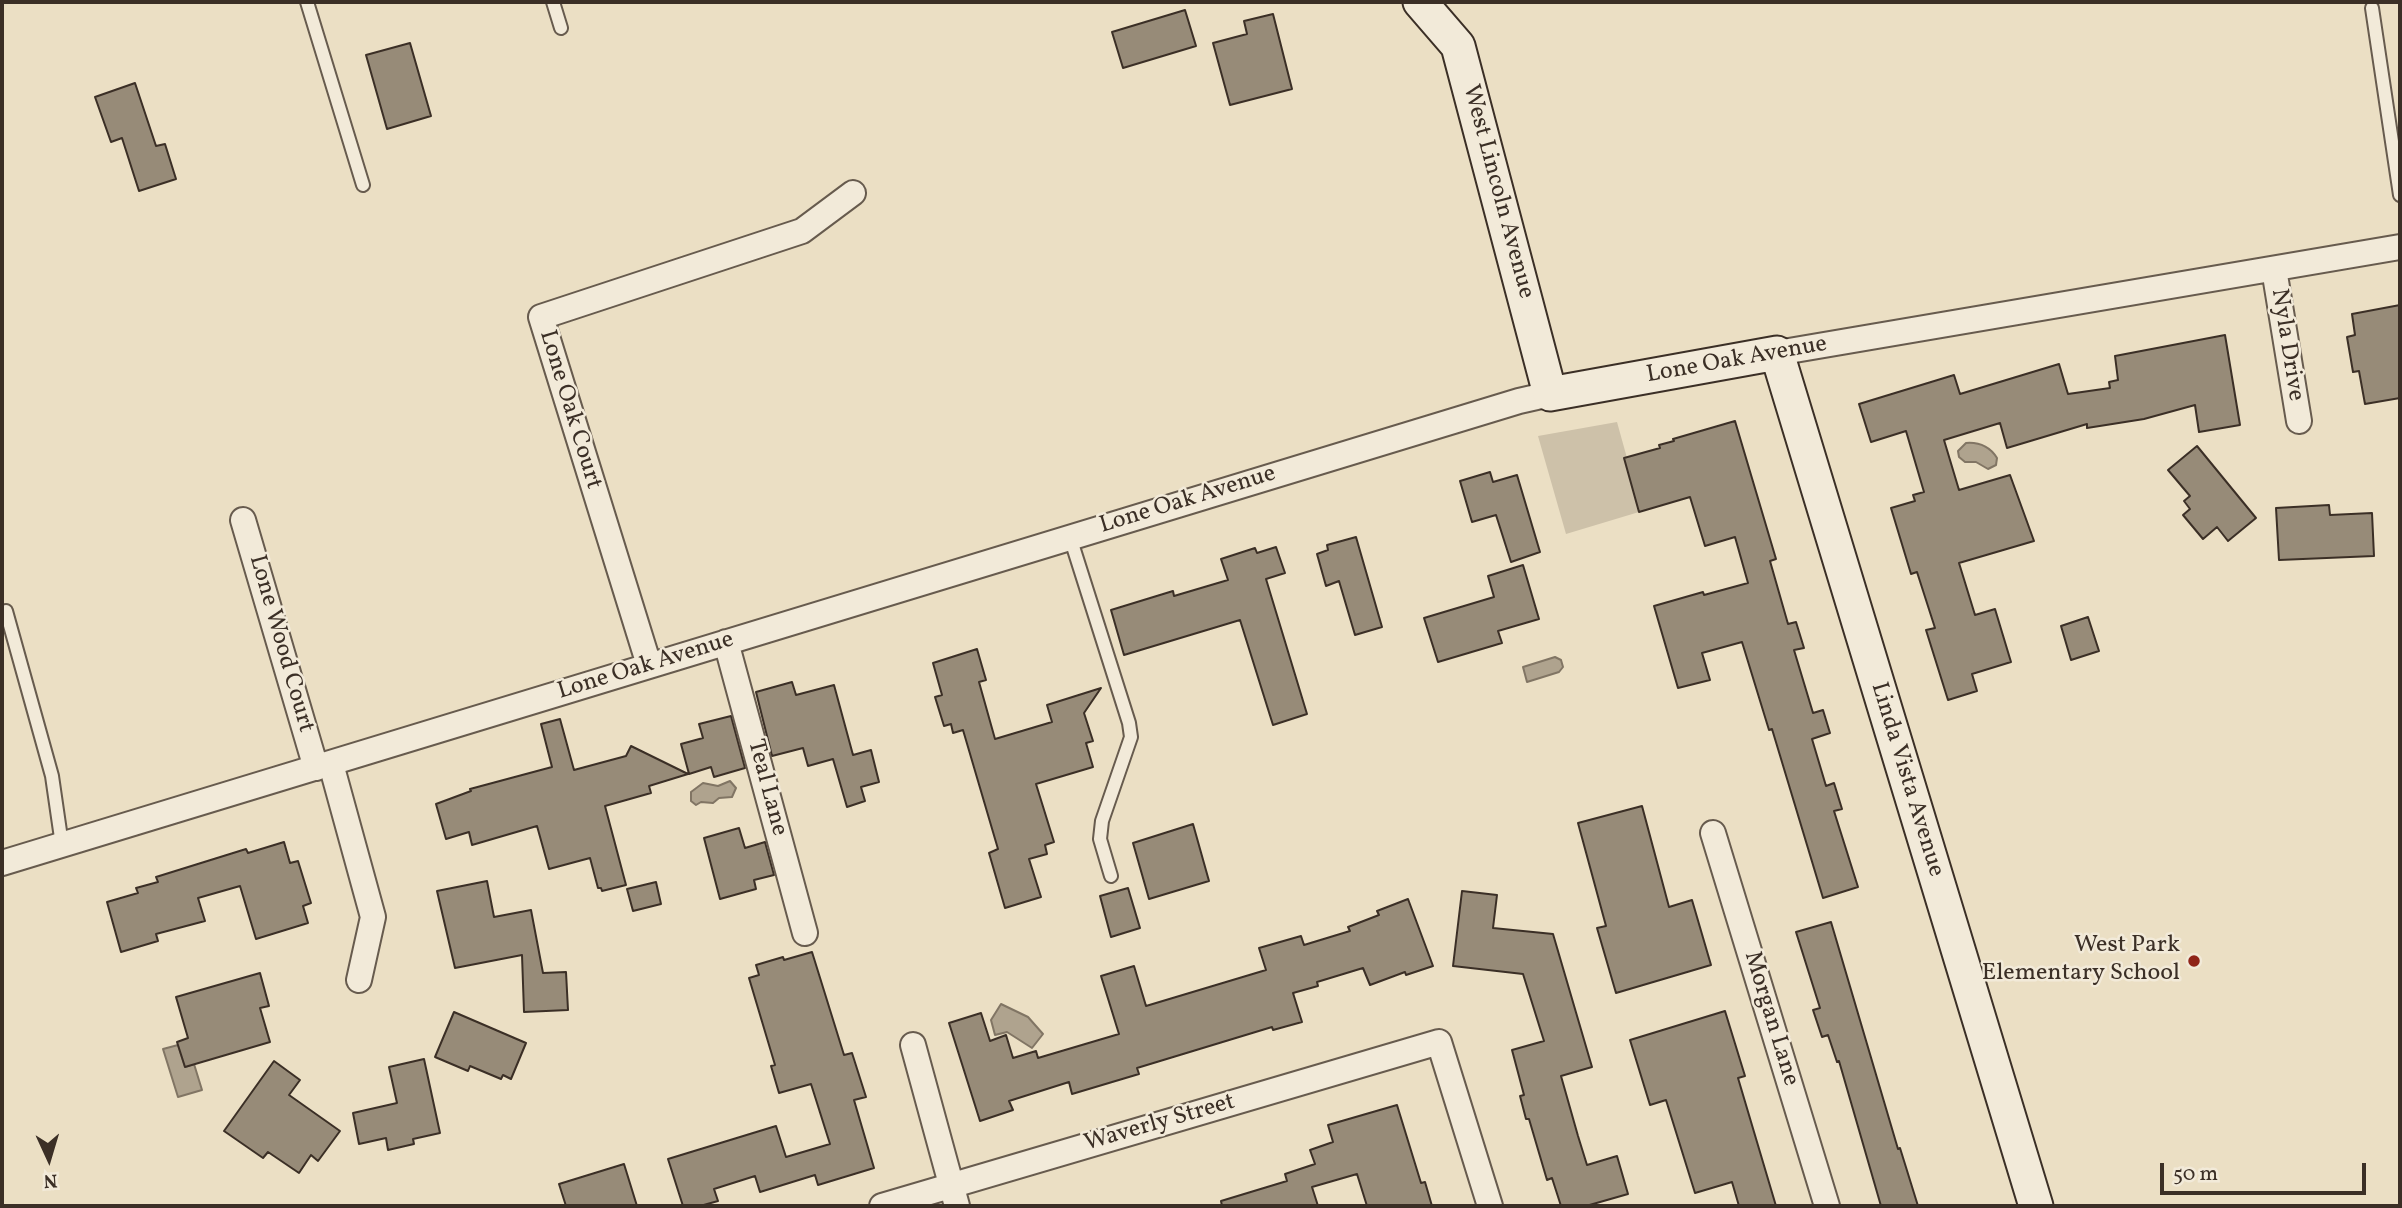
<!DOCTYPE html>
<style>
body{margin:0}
#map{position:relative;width:2402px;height:1208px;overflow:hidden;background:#ebdfc4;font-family:Vollkorn,serif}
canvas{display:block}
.frame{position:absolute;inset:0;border:4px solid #3b2f26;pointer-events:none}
.north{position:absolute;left:14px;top:1124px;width:70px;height:70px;-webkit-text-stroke:5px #f2ead9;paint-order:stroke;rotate:176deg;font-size:19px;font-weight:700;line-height:28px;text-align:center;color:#3b2f26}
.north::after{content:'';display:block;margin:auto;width:24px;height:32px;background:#3b2f26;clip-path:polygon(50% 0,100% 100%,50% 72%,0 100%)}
.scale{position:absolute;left:2160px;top:1163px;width:206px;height:32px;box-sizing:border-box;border:4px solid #3b2f26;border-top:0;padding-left:9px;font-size:21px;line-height:24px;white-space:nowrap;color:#3b2f26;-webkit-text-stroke:5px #f2ead9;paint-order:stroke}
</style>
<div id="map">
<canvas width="2402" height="1208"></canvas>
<div class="frame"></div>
<div class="north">N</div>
<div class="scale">50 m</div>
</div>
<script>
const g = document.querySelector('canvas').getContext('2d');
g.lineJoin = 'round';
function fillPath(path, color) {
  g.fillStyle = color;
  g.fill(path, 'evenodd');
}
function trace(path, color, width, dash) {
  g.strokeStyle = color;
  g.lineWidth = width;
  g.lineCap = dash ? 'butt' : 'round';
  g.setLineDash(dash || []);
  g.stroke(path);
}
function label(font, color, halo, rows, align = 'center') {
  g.font = font + ' Vollkorn,serif';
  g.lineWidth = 5;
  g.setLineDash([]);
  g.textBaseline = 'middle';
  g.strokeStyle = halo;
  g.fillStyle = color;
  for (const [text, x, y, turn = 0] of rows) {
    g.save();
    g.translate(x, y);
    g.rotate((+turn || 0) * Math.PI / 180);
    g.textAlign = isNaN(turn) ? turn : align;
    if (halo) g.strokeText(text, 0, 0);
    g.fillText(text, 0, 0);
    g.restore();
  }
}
const green = new Path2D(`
 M 1617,422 L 1627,458 L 1624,459 L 1639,512 L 1566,534 L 1538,436 Z`);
const water = new Path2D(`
 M 1966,443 C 1979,442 1990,447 1997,458 L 1996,465 L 1988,469 L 1976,462 L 1965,462 L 1959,457 L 1958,451 Z
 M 1555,657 L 1561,660 L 1563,667 L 1559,672 L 1527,682 L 1523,667 Z
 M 730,781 L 736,788 L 732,797 L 719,798 L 713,803 L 701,802 L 696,805 L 691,801 L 691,792 L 703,783 L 718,786 Z
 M 1001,1004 L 1028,1017 L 1043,1034 L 1032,1048 L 1007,1032 L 995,1035 L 991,1020 Z
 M 178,1045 L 185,1067 L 194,1064 L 202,1090 L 178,1097 L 163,1049 Z`);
const building = new Path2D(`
 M 1185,10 L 1196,46 L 1123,68 L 1112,32 Z
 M 1273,14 L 1292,89 L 1230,105 L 1213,43 L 1247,34 L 1244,21 Z
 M 410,43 L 431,116 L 387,129 L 366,55 Z
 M 135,83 L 156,146 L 165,144 L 176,179 L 139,191 L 122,138 L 111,142 L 95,97 Z
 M 2400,305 L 2400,398 L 2365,404 L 2359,371 L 2353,372 L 2347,337 L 2355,335 L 2352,314 Z
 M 2225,335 L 2240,425 L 2199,432 L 2195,405 L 2144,419 L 2087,428 L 2087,424 L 2007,448 L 2000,423 L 1944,440 L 1959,490 L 2010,475 L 2034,541 L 1959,563 L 1975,615 L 1995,609 L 2011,662 L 1972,674 L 1977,691 L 1948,700 L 1926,630 L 1935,628 L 1917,572 L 1911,574 L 1891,508 L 1915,501 L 1913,495 L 1924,492 L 1906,431 L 1871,442 L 1859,404 L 1954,375 L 1960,394 L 2059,364 L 2068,394 L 2110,388 L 2109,382 L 2118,380 L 2115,356 Z
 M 1735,421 L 1776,559 L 1770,561 L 1788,624 L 1796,622 L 1804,648 L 1794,650 L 1813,713 L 1823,710 L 1830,733 L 1812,739 L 1826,786 L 1834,783 L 1842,809 L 1834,811 L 1858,887 L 1823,898 L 1772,729 L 1769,730 L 1742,642 L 1702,653 L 1710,680 L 1678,688 L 1654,606 L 1703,592 L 1704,595 L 1748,583 L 1735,537 L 1705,546 L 1690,497 L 1639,512 L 1624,458 L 1660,448 L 1659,445 L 1674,441 L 1673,439 Z
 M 2197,446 L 2256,518 L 2228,541 L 2217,527 L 2203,539 L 2183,515 L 2190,509 L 2184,501 L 2190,496 L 2168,470 Z
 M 1490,472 L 1493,482 L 1517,475 L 1540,552 L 1511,562 L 1496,515 L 1472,522 L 1460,481 Z
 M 2329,505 L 2330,515 L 2372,513 L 2374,556 L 2279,560 L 2276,508 Z
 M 1356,537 L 1382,627 L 1355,635 L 1339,581 L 1326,586 L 1317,554 L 1328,550 L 1327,545 Z
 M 1276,547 L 1285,573 L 1266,579 L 1307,714 L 1273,725 L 1240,620 L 1124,655 L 1111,610 L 1173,591 L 1174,596 L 1228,580 L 1221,559 L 1255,548 L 1257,553 Z
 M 1523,565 L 1539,619 L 1498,631 L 1502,643 L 1438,662 L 1424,618 L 1494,597 L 1488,576 Z
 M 2088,617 L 2099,651 L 2071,660 L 2061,626 Z
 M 977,649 L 986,680 L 979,682 L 995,739 L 1052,722 L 1047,705 L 1101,688 L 1084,713 L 1093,741 L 1086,743 L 1093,767 L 1036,784 L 1054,842 L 1045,845 L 1047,854 L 1029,859 L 1041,897 L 1005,908 L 989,853 L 998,849 L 963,730 L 953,733 L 951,724 L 944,726 L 935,697 L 942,695 L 933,663 Z
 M 792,682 L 796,695 L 834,685 L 853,755 L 871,750 L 879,782 L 861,787 L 865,801 L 847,807 L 833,759 L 808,766 L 803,748 L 772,756 L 756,692 Z
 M 731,716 L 745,768 L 714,777 L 711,767 L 689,774 L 681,744 L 703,738 L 699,724 Z
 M 560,719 L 574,770 L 626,756 L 631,746 L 688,774 L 649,786 L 651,793 L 605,806 L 626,885 L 602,891 L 601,888 L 598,888 L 590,858 L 549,869 L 537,826 L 472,845 L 469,832 L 446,839 L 436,804 L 471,791 L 470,789 L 552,767 L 541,724 Z
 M 1642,806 L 1669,907 L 1692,900 L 1711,965 L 1616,993 L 1597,928 L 1606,926 L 1578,823 Z
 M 1193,824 L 1209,881 L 1149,899 L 1133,843 Z
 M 739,828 L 745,848 L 765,842 L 774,875 L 754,880 L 756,889 L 720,899 L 704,838 Z
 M 284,842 L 290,863 L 298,861 L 311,903 L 303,906 L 308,923 L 256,939 L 240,886 L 198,898 L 205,921 L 156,934 L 158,941 L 121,952 L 107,902 L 138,893 L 136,888 L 158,882 L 156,877 L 246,849 L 248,853 Z
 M 487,881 L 494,917 L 531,910 L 543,973 L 566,972 L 568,1010 L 524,1012 L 522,955 L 455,968 L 437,891 Z
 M 656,882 L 661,904 L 633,911 L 627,889 Z
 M 1128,888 L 1140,928 L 1111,937 L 1100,896 Z
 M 1462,891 L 1497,895 L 1493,928 L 1553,934 L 1592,1067 L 1561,1076 L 1578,1136 L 1587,1165 L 1617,1156 L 1628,1194 L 1586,1206 L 1561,1206 L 1552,1178 L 1547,1180 L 1529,1119 L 1526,1119 L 1520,1096 L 1524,1095 L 1512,1050 L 1544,1041 L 1523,974 L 1453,966 Z
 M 1408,899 L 1433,966 L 1406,975 L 1405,972 L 1370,985 L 1363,968 L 1317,982 L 1318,986 L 1293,993 L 1302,1022 L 1273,1030 L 1272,1027 L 1137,1068 L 1139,1074 L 1072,1094 L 1069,1082 L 1009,1101 L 1013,1110 L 980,1121 L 949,1023 L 981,1013 L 990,1041 L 1006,1035 L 1013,1058 L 1036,1051 L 1038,1058 L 1119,1034 L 1101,976 L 1134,966 L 1146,1006 L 1266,970 L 1259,948 L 1301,936 L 1304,945 L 1350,931 L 1348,927 L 1379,915 L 1377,911 Z
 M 1831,922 L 1898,1149 L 1900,1148 L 1918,1206 L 1881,1206 L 1839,1061 L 1837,1062 L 1828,1035 L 1822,1037 L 1813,1010 L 1820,1008 L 1796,932 Z
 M 812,952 L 844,1055 L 852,1053 L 866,1097 L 854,1100 L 874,1168 L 818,1185 L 815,1175 L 760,1192 L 755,1176 L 714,1189 L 718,1201 L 700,1206 L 683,1206 L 668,1159 L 776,1126 L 786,1157 L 830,1144 L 811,1084 L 779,1093 L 771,1066 L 775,1065 L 749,978 L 759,975 L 756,965 L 783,957 L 784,960 Z
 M 260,973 L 269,1006 L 260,1008 L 270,1042 L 185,1067 L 177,1042 L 188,1038 L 176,997 Z
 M 1725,1011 L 1745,1076 L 1738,1078 L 1776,1206 L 1739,1206 L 1732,1182 L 1695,1193 L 1666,1100 L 1650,1105 L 1630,1040 Z
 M 454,1012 L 526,1043 L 511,1079 L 503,1075 L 501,1079 L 470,1066 L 468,1071 L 435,1057 Z
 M 424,1059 L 440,1133 L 413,1139 L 414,1144 L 388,1150 L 386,1138 L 359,1144 L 353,1113 L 397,1103 L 389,1067 Z
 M 274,1061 L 300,1080 L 289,1095 L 340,1131 L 318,1161 L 311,1155 L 299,1173 L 268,1152 L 263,1158 L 224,1131 Z
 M 1397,1105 L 1421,1183 L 1425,1182 L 1432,1206 L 1367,1206 L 1357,1174 L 1312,1187 L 1318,1206 L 1222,1206 L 1221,1201 L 1287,1181 L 1285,1174 L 1315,1164 L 1310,1150 L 1333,1142 L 1328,1125 Z
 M 624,1164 L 637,1206 L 566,1206 L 559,1184 Z`);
const lane = new Path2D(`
 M 307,2 L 363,185
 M 553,2 L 561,28
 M 2372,8 L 2400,195
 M 1070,537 L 1129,723 L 1131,737 L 1102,821 L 1100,839 L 1111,876
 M 6,611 L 52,776 L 62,845`);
const street = new Path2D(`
 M 2274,269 L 2299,421
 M 1777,353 L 2400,247
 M 243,520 L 316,768
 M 726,642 L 805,933
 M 649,665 L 541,317 L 802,231 L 853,193
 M 331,764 L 373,917 L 359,980
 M 1713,833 L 1827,1206
 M 2,863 L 1519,401 L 1550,394
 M 913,1045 L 957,1206
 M 882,1206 L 1439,1042 L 1490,1206`);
const secondary = new Path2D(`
 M 1420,2 L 1458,46 L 1550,394 L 1777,353 L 2036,1206`);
const markers = [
 [2194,961,7,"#8f2418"]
];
const streetNames = [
 ["West Lincoln Avenue",1497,192,75],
 ["Nyla Drive",2286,345,81],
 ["Lone Oak Avenue",1737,361,-10],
 ["Lone Oak Court",569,410,73],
 ["Lone Oak Avenue",1188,501,-17],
 ["Lone Wood Court",280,644,74],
 ["Lone Oak Avenue",646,667,-17],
 ["Linda Vista Avenue",1906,780,73],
 ["Teal Lane",766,788,75],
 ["Morgan Lane",1770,1019,73],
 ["Waverly Street",1160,1124,-16]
];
const poiNames = [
 ["West Park",2180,947],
 ["Elementary School",2180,975]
];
fillPath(green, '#cdc1a9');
fillPath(water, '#afa38e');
trace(water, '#817564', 2);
fillPath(building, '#978b78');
trace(building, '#3b2f26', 2);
trace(lane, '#675b4e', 16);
trace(street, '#675b4e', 28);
trace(secondary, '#3b2f26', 37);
trace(lane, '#f2ead9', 12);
trace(street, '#f2ead9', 24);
trace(secondary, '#f2ead9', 33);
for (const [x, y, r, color] of markers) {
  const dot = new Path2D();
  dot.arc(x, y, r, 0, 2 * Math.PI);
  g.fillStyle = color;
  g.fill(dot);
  trace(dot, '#f2ead9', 2.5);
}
label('24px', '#3b2f26', '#f2ead9', streetNames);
label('24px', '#3b2f26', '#f2ead9', poiNames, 'right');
</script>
